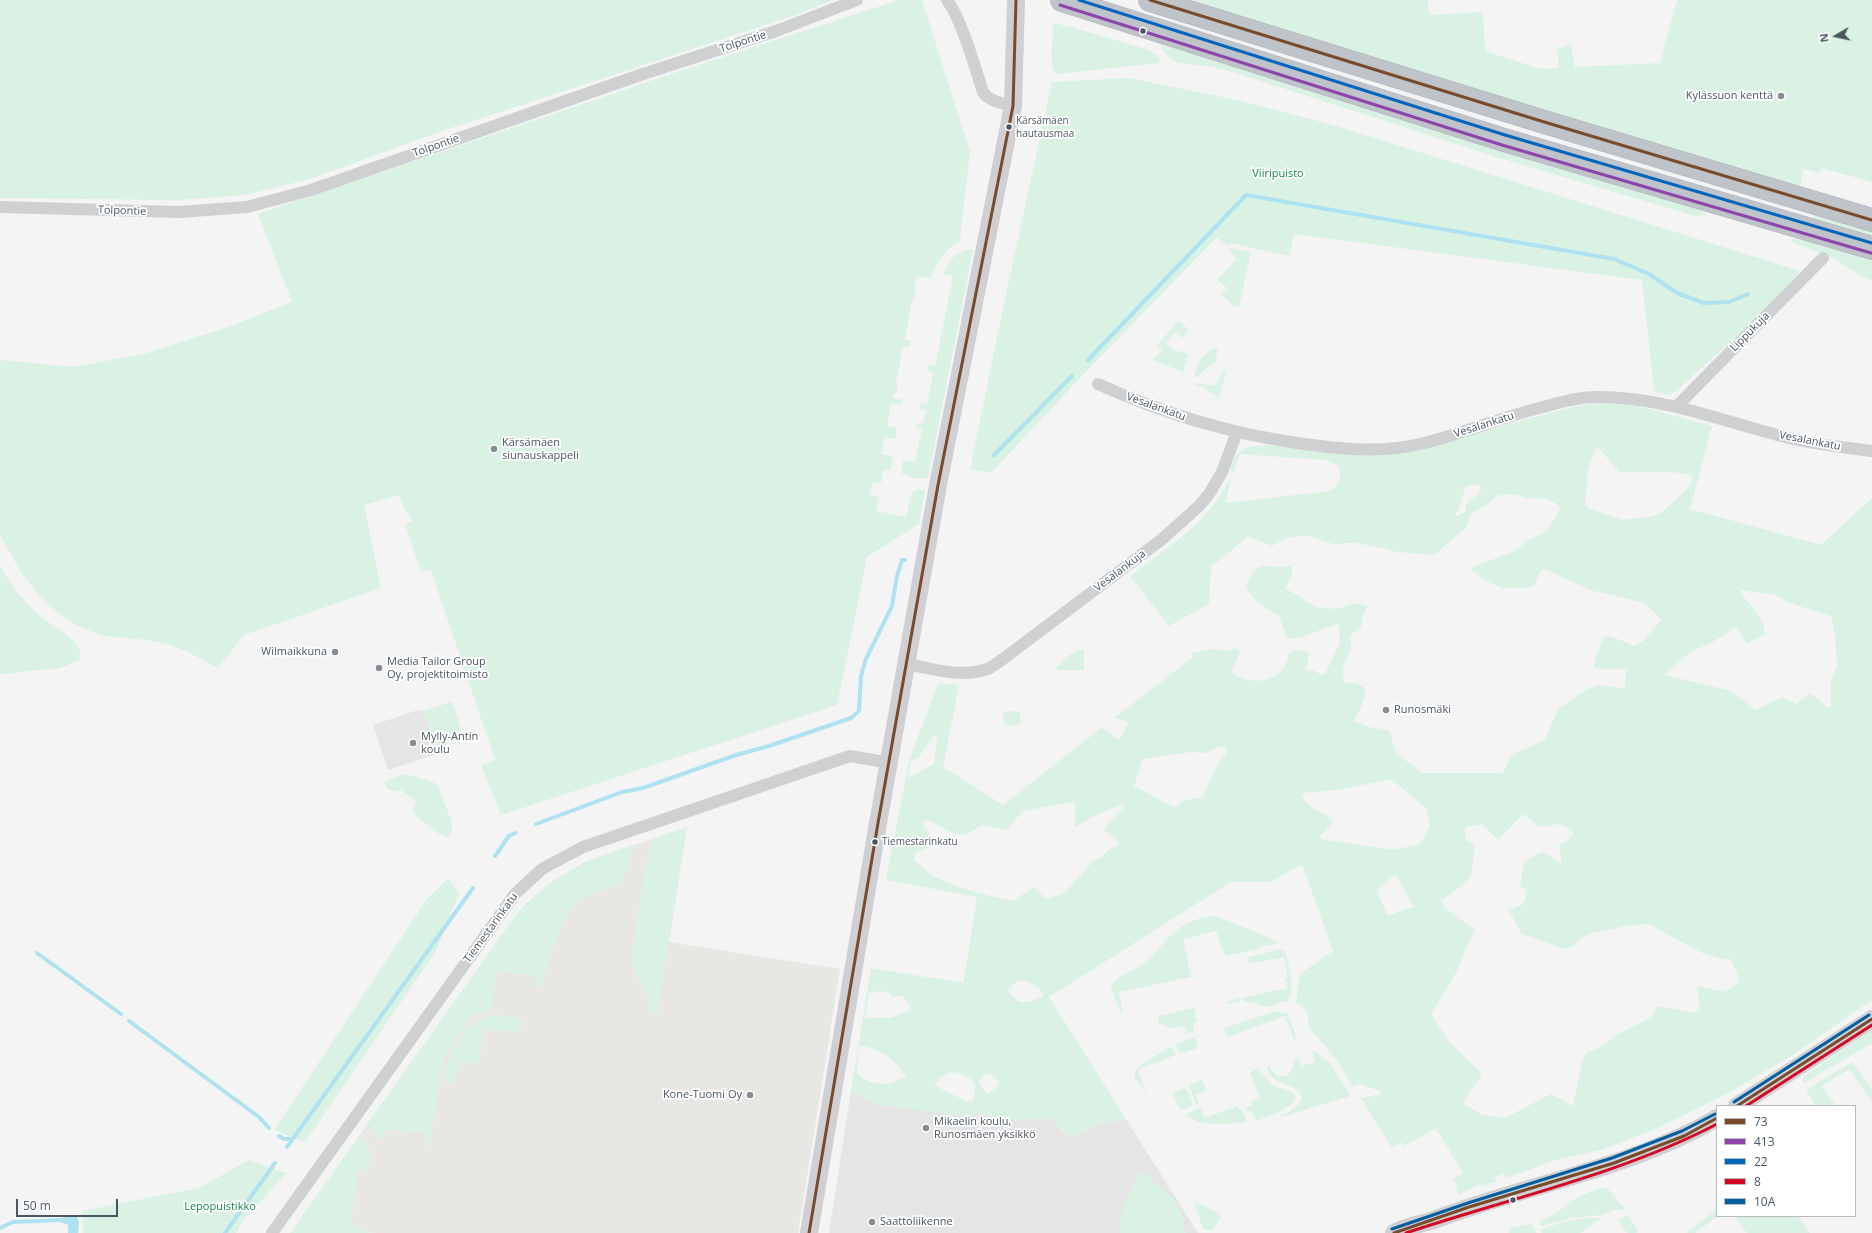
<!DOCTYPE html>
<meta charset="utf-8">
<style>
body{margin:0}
#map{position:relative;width:1872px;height:1233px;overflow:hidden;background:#f4f4f4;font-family:"Open Sans",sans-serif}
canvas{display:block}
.legend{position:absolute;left:1716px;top:1105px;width:140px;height:112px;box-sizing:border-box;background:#fff;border:1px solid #b7bbc0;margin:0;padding:5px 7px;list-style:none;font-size:12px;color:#4a5661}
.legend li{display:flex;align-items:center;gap:8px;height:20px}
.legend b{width:20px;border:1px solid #b7bbc0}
.north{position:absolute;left:1816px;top:16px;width:40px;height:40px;-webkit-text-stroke:3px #fff;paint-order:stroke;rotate:261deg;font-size:11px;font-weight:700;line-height:16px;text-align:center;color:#4a5661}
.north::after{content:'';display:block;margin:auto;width:14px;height:18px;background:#4a5661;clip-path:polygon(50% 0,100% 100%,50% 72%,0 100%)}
.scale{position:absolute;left:16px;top:1199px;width:102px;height:18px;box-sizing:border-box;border:2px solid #4a5661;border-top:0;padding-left:5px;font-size:12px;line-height:14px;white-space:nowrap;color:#4a5661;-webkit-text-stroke:3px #fff;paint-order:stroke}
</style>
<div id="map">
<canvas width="1872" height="1233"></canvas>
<ul class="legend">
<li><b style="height:5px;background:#7a4b2a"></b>73</li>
<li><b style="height:5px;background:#8e44ad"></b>413</li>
<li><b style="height:5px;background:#0065bd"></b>22</li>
<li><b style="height:5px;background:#d20824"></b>8</li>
<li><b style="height:5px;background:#005ea1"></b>10A</li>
</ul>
<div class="north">N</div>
<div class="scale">50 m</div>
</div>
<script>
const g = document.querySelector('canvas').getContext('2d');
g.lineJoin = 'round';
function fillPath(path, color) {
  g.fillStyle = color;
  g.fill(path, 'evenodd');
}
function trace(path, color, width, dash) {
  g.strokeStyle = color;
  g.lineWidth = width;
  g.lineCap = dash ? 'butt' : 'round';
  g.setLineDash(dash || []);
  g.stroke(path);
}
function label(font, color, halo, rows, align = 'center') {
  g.font = font + ' "Open Sans",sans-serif';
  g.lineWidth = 3.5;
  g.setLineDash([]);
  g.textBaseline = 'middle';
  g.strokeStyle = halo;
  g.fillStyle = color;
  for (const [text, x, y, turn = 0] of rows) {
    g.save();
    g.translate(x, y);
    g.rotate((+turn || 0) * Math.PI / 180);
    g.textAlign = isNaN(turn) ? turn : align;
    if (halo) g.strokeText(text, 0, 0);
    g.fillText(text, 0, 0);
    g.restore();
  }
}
const commercial = new Path2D(`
 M 687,827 L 669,942 L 840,969 L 798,1233 L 374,1233 L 299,1221 L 506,929 L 526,904 L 556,879 L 585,862 Z`);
const education = new Path2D(`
 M 452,702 L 461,730 L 456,732 L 438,755 L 433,755 L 388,770 L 373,725 L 418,710 L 423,711 Z
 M 851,1091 L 877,1105 L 972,1117 L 975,1112 L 1006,1120 L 1051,1118 L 1064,1133 L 1084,1132 L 1093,1126 L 1126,1119 L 1198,1233 L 829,1233 Z`);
const green = new Path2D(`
 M 0,0 L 833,0 L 796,15 L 442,131 L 310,179 L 245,195 L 176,200 L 0,198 Z
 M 899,0 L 922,0 L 970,152 L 960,236 L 962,241 C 945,248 937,261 931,278 L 917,276 L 914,292 L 916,294 L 914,300 L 912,300 L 905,339 L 911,341 L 909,347 L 903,346 L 896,383 L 898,384 L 896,394 L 893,394 L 893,398 L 903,400 L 902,405 L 891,403 L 887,426 L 897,428 L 895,439 L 885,437 L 881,454 L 893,457 L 891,470 L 883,471 L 881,483 L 873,482 L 869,495 L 879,497 L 876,511 L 906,517 L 912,492 L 918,489 L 925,491 L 919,524 L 867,557 L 837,705 L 501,815 L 481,765 L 495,760 L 431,570 L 421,572 L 405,524 L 413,521 L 403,507 L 399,495 L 364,505 L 381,588 L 244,635 L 218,668 L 186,651 L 167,644 L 147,640 L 103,636 L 78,626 L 58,613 L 40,596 L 22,574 L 0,535 L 0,360 L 74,367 L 147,353 L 228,327 L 292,302 L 258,214 L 680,71 Z
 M 1192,0 L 1428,0 L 1429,15 L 1483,12 L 1485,51 L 1541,69 L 1559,68 L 1557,49 L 1571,44 L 1575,67 L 1660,63 L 1677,0 L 1872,0 L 1872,182 L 1821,168 L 1819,173 L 1804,169 L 1799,192 L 1213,8 Z
 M 1054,23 L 1078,29 L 1149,50 L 1159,57 L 1160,63 L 1056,74 C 1048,66 1053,34 1054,23 Z
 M 1161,46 L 1184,49 L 1695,207 L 1708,215 L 1695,216 L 1496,157 L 1233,72 L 1207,66 L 1178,63 L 1164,53 Z
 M 1129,78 L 1237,100 L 1333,125 L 1800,271 L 1767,309 L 1676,391 L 1668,395 L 1654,391 L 1642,280 L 1294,234 L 1289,256 L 1230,243 L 1227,246 L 1217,237 L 1094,363 L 991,473 L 970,469 L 1002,313 L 1052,82 Z
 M 1815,213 L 1872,230 L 1872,241 L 1812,224 Z
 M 1791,239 L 1810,241 L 1872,257 L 1872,280 L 1861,276 L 1831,257 L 1792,242 Z
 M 1231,248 L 1251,252 L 1239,307 L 1232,305 L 1221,294 L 1227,288 L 1217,280 L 1237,259 L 1229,250 Z
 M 968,249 L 973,249 L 928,478 C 921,480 907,477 901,473 L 903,461 L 904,460 L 915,462 L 922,429 L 916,428 L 917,423 L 923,423 L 926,411 L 920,409 L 921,403 L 927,404 L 933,373 L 928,371 L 929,365 L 935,366 L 953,276 L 943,274 L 954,256 Z
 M 1179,321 L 1189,330 L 1181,339 L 1179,333 L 1174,333 L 1166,343 L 1174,350 L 1188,354 L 1183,372 L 1153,360 L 1162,350 L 1157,345 Z
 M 1213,348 L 1218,349 L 1215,363 L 1207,367 L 1198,377 L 1194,376 L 1199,360 Z
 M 1223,371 L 1226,372 L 1219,398 L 1202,387 L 1195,386 L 1195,383 L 1215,386 Z
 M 1612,402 L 1638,406 L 1712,426 L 1690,509 L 1821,545 L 1872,498 L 1872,1000 L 1791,1056 L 1732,1091 L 1694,1110 L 1655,1129 L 1601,1150 L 1559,1159 L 1506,1178 L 1504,1173 L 1495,1177 L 1496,1181 L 1482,1186 L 1481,1184 L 1459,1194 L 1456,1190 L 1458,1188 L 1453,1180 L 1463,1173 L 1436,1128 L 1404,1146 L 1401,1142 L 1392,1148 L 1335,1058 L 1310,1029 L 1306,1010 L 1296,1003 L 1300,974 L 1333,951 L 1302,864 L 1271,882 L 1231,882 L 1049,997 L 1126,1119 L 1093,1126 L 1070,1138 L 1051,1118 L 1006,1120 L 975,1112 L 972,1117 L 877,1105 L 851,1091 L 871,968 L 963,983 L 964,981 L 977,897 L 886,880 L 909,761 L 938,683 L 959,685 L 943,767 L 1003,805 L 1101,728 L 1107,730 L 1117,739 L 1120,739 L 1129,722 L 1114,718 L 1193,657 L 1191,653 L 1214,649 L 1226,651 L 1237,648 L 1240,653 L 1231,672 C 1248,684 1274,686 1286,664 C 1288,660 1288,655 1290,652 L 1296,650 L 1308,652 L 1309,655 L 1306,671 L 1313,670 L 1322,675 L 1325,674 L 1340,643 L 1339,626 L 1337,624 C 1321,628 1302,641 1287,638 L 1279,616 L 1257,602 L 1246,588 C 1246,584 1248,582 1249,579 C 1260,555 1272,573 1290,565 L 1292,567 L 1292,575 L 1285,588 L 1316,607 L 1337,609 L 1355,603 L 1368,606 L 1362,617 C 1365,628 1356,630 1350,636 L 1351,648 L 1343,668 L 1344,683 C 1351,682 1362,683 1366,690 C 1364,702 1359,711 1354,721 L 1369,727 L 1389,730 L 1396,753 L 1422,773 L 1503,773 L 1510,758 L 1515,753 L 1539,743 L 1545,739 L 1558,709 L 1586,690 L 1600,685 L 1625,689 L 1626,670 C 1618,667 1600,671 1594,667 L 1595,658 L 1604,637 L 1610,636 L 1635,646 L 1643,641 L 1661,620 L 1645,603 L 1590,590 L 1547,570 L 1542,569 L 1534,585 L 1526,588 L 1502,588 L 1488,582 L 1472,571 L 1471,568 L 1472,567 L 1513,552 L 1529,540 L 1547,531 L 1560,510 L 1560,507 C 1551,497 1539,497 1527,499 C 1519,493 1506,494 1496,496 L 1490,503 L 1471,514 L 1466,528 L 1434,555 L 1397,552 L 1383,548 L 1356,543 L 1344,543 L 1336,545 L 1309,536 L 1289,537 L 1272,546 L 1248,536 L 1219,561 L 1211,565 L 1209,604 L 1169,626 L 1130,576 C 1167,548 1208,523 1229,480 L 1231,481 L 1225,503 L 1331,491 L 1340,481 L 1339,466 L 1325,460 L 1240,454 L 1233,474 L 1230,469 L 1236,455 L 1246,447 L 1268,445 L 1315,451 L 1410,451 L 1576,406 ZM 1596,448 L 1600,449 L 1619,472 L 1672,472 L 1691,475 L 1693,480 L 1685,491 L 1660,514 L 1648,517 L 1622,520 L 1588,508 L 1585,504 L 1588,469 ZM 1478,484 L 1482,488 L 1477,495 L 1471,499 L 1466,505 L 1466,511 L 1455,517 L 1461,503 L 1465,487 ZM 1741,590 L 1773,594 L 1790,603 L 1831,616 L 1835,635 L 1837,666 L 1831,681 L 1831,706 L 1828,708 L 1810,693 L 1796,704 L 1782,697 L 1756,710 L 1731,691 L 1665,675 L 1690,652 L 1711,643 L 1736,627 L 1747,644 L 1765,634 C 1766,621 1750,604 1741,594 ZM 935,734 L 937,737 L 934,764 L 908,778 L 911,761 L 918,758 ZM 1218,747 L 1226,747 L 1228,750 L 1216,767 L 1203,797 L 1182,801 L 1178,806 L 1173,807 L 1134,786 L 1143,759 L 1191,752 L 1206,753 ZM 1391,779 L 1427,809 L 1430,826 L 1420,844 L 1393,850 L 1320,839 L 1320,836 L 1332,824 L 1332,819 C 1322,812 1304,806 1301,793 L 1339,790 ZM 1073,802 L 1075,804 C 1077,811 1072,822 1076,827 L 1094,816 L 1125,803 L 1124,807 L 1108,823 L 1104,830 L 1118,841 L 1118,846 L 1109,849 L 1103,856 L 1092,862 L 1065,893 L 1046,899 L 1034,887 L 1012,901 L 974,892 L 946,882 L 933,876 L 914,860 L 916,853 L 936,843 L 935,839 L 924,828 L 923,821 C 935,817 949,839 965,834 C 971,833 977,828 982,825 L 1006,830 L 1023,811 ZM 1523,814 L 1538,826 L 1546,827 L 1557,824 L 1567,827 L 1574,833 L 1567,841 L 1559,845 L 1562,864 L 1543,852 C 1538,852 1527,860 1524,864 L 1520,886 L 1526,890 C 1526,905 1522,907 1508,909 L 1522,934 L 1565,949 C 1575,947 1579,937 1589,934 L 1626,926 L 1649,924 L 1702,953 L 1723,959 L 1731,959 L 1739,979 L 1737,984 L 1724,992 L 1697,986 L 1700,1009 L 1695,1013 L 1658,1006 L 1650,1017 L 1645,1021 L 1618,1034 L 1599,1048 L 1587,1052 L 1583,1059 L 1573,1106 L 1551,1094 L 1505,1118 L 1482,1115 L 1464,1104 C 1465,1092 1483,1081 1481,1072 L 1450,1043 L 1431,1014 L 1457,971 L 1468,944 L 1475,930 L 1444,907 L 1442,901 L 1461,886 L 1471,876 L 1475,845 C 1466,841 1463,837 1466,827 L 1482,824 L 1498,840 ZM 1394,875 L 1396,876 L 1414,907 L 1389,915 L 1387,914 L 1377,891 ZM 1019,980 C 1029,981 1043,986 1043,997 L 1027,1002 L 1019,1002 L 1007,990 ZM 879,991 L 888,992 L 893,997 L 903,996 L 911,1008 L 910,1011 L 890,1018 L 865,1018 L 869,993 ZM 861,1046 C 880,1048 897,1061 906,1077 C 889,1085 872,1088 857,1073 L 858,1052 ZM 950,1072 C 960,1072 974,1077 975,1088 C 975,1093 973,1097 973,1101 L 966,1101 L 934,1085 L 940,1078 ZM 986,1074 L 991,1074 L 999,1082 L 995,1090 L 988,1094 L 983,1089 L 979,1081 ZM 1359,1084 L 1380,1091 L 1380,1095 L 1362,1098 L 1352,1086 Z
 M 0,566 C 10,584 24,601 39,615 C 49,624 73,636 78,647 C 80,650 80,655 81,659 L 60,668 L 0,674 Z
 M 1078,650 L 1084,650 L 1084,670 L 1054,670 L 1066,657 Z
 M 452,702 L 461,730 L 456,732 L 438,755 L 423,711 Z
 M 1008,711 L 1020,712 L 1021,724 L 1009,726 L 1004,723 L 1003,712 Z
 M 406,774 L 433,782 L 438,786 L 451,820 L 452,832 L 448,837 L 439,834 L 415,815 L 413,810 L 416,801 L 401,790 L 399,792 L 387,789 L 384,781 Z
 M 687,827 L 657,1015 L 650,1010 L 647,994 L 633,969 L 632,955 L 648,850 L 652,839 Z
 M 633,845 L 632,854 L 621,885 C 614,890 599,889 589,894 C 559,910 551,959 540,988 L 538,989 L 536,987 L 537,977 L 497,970 L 491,1010 L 478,1012 L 469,1019 L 445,1055 L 442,1063 L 430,1144 L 428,1146 L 425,1146 L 425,1133 L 386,1129 L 384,1138 L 379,1138 L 369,1126 L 368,1123 L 515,916 C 550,877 585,860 633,845 Z
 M 448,878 L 459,893 L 436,951 L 305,1142 L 274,1130 L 427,899 Z
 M 1214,916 L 1269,937 L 1278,943 L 1268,946 L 1263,945 L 1260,948 L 1227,956 L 1223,952 L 1216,931 L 1183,939 L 1191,977 L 1119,992 L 1123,1013 L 1121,1013 L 1111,989 C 1111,979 1131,972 1139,967 C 1156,955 1166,936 1184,925 C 1193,920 1203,917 1214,916 Z
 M 1281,949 L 1285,952 C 1289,965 1297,991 1286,1002 L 1279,1002 L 1279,1004 L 1264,1007 L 1258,1004 L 1244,1001 L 1243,999 L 1240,999 L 1240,1001 L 1228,1004 L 1228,1001 L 1287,988 L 1285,978 L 1288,977 L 1284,957 L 1249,964 L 1248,957 Z
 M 1194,1008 L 1197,1022 L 1193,1023 L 1194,1031 L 1186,1033 L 1184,1026 L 1170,1028 L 1159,1023 L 1158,1016 Z
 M 1276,1011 L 1288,1014 L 1296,1036 L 1295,1042 L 1285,1016 L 1227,1037 L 1224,1028 Z
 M 497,1015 L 521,1018 L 522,1021 L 520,1033 L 484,1028 L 479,1064 L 459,1061 L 455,1083 L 447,1082 L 445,1080 C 446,1053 468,1017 497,1015 Z
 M 1872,1030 L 1872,1043 L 1804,1083 L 1803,1082 L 1803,1077 Z
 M 1195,1037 L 1198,1048 L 1179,1054 L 1175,1044 Z
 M 1170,1047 L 1172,1047 L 1176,1055 L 1138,1069 L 1146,1093 L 1145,1092 L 1135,1079 L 1135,1071 L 1142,1064 Z
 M 1312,1052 L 1316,1052 L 1330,1063 L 1351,1096 L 1277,1118 C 1286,1113 1299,1109 1302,1098 C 1298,1080 1270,1088 1267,1068 L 1269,1066 L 1277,1076 C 1296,1078 1289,1065 1298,1057 L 1301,1066 L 1315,1062 Z
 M 1852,1062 L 1872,1089 L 1872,1101 L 1849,1069 L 1822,1086 L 1836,1106 L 1816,1106 L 1806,1090 Z
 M 1258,1068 L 1272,1085 L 1294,1093 L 1296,1098 C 1290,1110 1267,1117 1256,1121 L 1251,1111 L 1247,1111 L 1244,1108 L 1252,1106 L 1251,1101 L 1260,1098 L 1250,1073 Z
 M 1202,1080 L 1206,1091 L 1196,1095 L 1199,1104 L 1196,1105 L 1189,1085 Z
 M 1184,1088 L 1188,1091 L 1193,1106 L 1181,1110 L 1173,1095 L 1174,1092 Z
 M 1238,1106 L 1239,1110 L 1242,1109 L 1246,1120 L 1244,1123 C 1224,1123 1200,1128 1185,1114 L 1201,1108 L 1204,1118 Z
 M 357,1139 C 374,1142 371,1158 368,1170 L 358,1169 L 351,1224 L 361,1227 L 366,1232 L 374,1233 L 290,1233 Z
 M 249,1160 L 287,1173 L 243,1220 L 236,1233 L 83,1233 L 82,1211 L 199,1188 Z
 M 1144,1172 C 1151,1182 1161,1187 1170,1195 C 1181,1205 1183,1220 1186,1233 L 1119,1233 C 1118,1211 1129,1194 1138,1174 Z
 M 1605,1187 L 1609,1190 L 1626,1210 L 1614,1210 L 1602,1215 L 1573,1218 L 1541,1226 L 1540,1221 L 1552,1216 L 1579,1196 Z
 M 1194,1202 L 1211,1209 L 1221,1216 L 1214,1229 L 1211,1231 L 1203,1229 Z
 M 1717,1209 L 1718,1216 L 1695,1233 L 1688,1233 L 1687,1232 Z
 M 1627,1215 L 1638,1230 L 1637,1233 L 1627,1233 L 1618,1221 Z
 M 1734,1216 L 1797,1216 L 1810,1233 L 1747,1233 Z
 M 1586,1218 L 1601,1218 L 1580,1233 L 1542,1233 L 1541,1229 L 1564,1222 Z
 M 1530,1224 L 1534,1227 L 1536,1233 L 1509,1233 L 1509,1229 Z`);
const water = new Path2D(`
 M 69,1216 L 77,1217 L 79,1222 L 78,1233 L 68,1233 L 68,1225 L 57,1221 L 58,1219 Z`);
const stream = new Path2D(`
 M 1088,360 L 1246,195 L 1614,259 L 1649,274 L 1677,293 L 1704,303 L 1729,302 L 1748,294
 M 994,455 L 1072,376
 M 536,824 L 622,792 L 643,788 L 736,755 L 769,746 L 851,718 L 859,711 L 861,676 L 866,659 L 892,606 L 897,576 L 902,560 L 905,560
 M 495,856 L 509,836 L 515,833
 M 37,953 L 121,1014
 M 129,1021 L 259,1117 L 269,1128
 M 279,1136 L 284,1139 L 291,1139
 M 287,1147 L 473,888
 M 0,1228 L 13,1222 L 62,1220
 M 225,1233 L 275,1163`);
const street = new Path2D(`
 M 947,0 C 962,20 975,68 983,92 C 989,102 1003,103 1013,106
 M 0,207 L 179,212 L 247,207 L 311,190 L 643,74 L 776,31 L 857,0
 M 1098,384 C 1162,413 1228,433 1297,443 C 1339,449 1382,454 1424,443 C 1464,433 1503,417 1543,407 C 1561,402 1579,397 1598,397 C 1666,397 1724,422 1789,438 C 1816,445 1844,447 1872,451
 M 1677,406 L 1823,258
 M 907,664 C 932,669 962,678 987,669 C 993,667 998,662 1003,659 L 1161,540 L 1199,506 L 1209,494 L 1222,472 L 1237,432
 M 272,1233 L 515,894 L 542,869 L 583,847 L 850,756 L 890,763`);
const secondary = new Path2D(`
 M 1737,1106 L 1872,1019
 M 809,1233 L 878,823 L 938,485 L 1013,106 L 1016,0
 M 1394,1233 C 1409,1225 1419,1225 1434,1220 C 1527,1184 1630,1169 1717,1118`);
const highway = new Path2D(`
 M 1062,0 L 1504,140 L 1872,248
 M 1150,0 L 1541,121 L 1872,220`);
const bus1 = new Path2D(`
 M 1150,0 L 1541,121 L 1872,220
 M 1737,1106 L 1872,1019
 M 809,1233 L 878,823 L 938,485 L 1013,106 L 1016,0
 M 1394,1233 L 1469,1207 L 1614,1163 L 1684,1136 L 1717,1118`);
const bus2 = new Path2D(`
 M 1060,5 L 1502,145 L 1871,253`);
const bus3 = new Path2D(`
 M 1079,0 L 1505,135 L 1872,243`);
const bus4 = new Path2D(`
 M 1746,1106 L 1872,1025
 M 1406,1233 C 1510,1198 1619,1175 1717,1124`);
const bus5 = new Path2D(`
 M 1734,1102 L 1869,1015
 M 1392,1229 L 1468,1203 L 1612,1158 L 1682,1131 L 1715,1114`);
const markers = [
 [1143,31,3.5,"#4a5661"],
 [1781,96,4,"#868d94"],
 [1009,127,3.5,"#4a5661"],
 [494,449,4,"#868d94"],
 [335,652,4,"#868d94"],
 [379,668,4,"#868d94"],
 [1386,710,4,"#868d94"],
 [413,743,4,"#868d94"],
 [875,842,3.5,"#4a5661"],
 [750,1095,4,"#868d94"],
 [926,1128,4,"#868d94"],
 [1513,1200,3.5,"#4a5661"],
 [872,1222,4,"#868d94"]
];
const busNames = [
 ["Kärsämäen",1016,121],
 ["hautausmaa",1016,134],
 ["Tiemestarinkatu",882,842]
];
const streetNames = [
 ["Tolpontie",743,42,-18],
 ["Tolpontie",436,146,-19],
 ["Tolpontie",122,211,2],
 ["Lippukuja",1750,332,-45],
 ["Vesalankatu",1156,407,20],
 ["Vesalankatu",1484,425,-18],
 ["Vesalankatu",1810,441,11],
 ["Vesalankuja",1120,571,-37],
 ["Tiemestarinkatu",491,928,-54]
];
const poiNames = [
 ["Kylässuon kenttä",1773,96,"right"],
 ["Kärsämäen",502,443],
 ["siunauskappeli",502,456],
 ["Wilmaikkuna",327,652,"right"],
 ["Media Tailor Group",387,662],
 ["Oy, projektitoimisto",387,675],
 ["Runosmäki",1394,710],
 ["Mylly-Antin",421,737],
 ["koulu",421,750],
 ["Kone-Tuomi Oy",742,1095,"right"],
 ["Mikaelin koulu,",934,1122],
 ["Runosmäen yksikkö",934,1135],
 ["Saattoliikenne",880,1222]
];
const parkNames = [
 ["Viiripuisto",1278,174],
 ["Lepopuistikko",220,1207]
];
fillPath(commercial, '#e8e7e3');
fillPath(education, '#e6e5e6');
fillPath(green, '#d9f2e3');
fillPath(water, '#aee2f0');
trace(stream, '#aee2f0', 4);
trace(highway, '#b9bec3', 24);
trace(street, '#ced0d2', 12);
trace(secondary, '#ced0d4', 18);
trace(highway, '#bec4c9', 22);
trace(bus1, '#7a4b2a', 3);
trace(bus2, '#8e44ad', 3);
trace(bus3, '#0065bd', 3);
trace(bus4, '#d20824', 3);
trace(bus5, '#005ea1', 3);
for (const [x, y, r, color] of markers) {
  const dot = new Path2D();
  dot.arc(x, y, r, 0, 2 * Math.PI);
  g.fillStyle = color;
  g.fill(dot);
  trace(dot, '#fff', 1.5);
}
label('10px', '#4a5661', '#fff', busNames, 'left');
label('11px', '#4a5661', '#fff', streetNames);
label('11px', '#4a5661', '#fff', poiNames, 'left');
label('11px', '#17864f', '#fff', parkNames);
</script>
